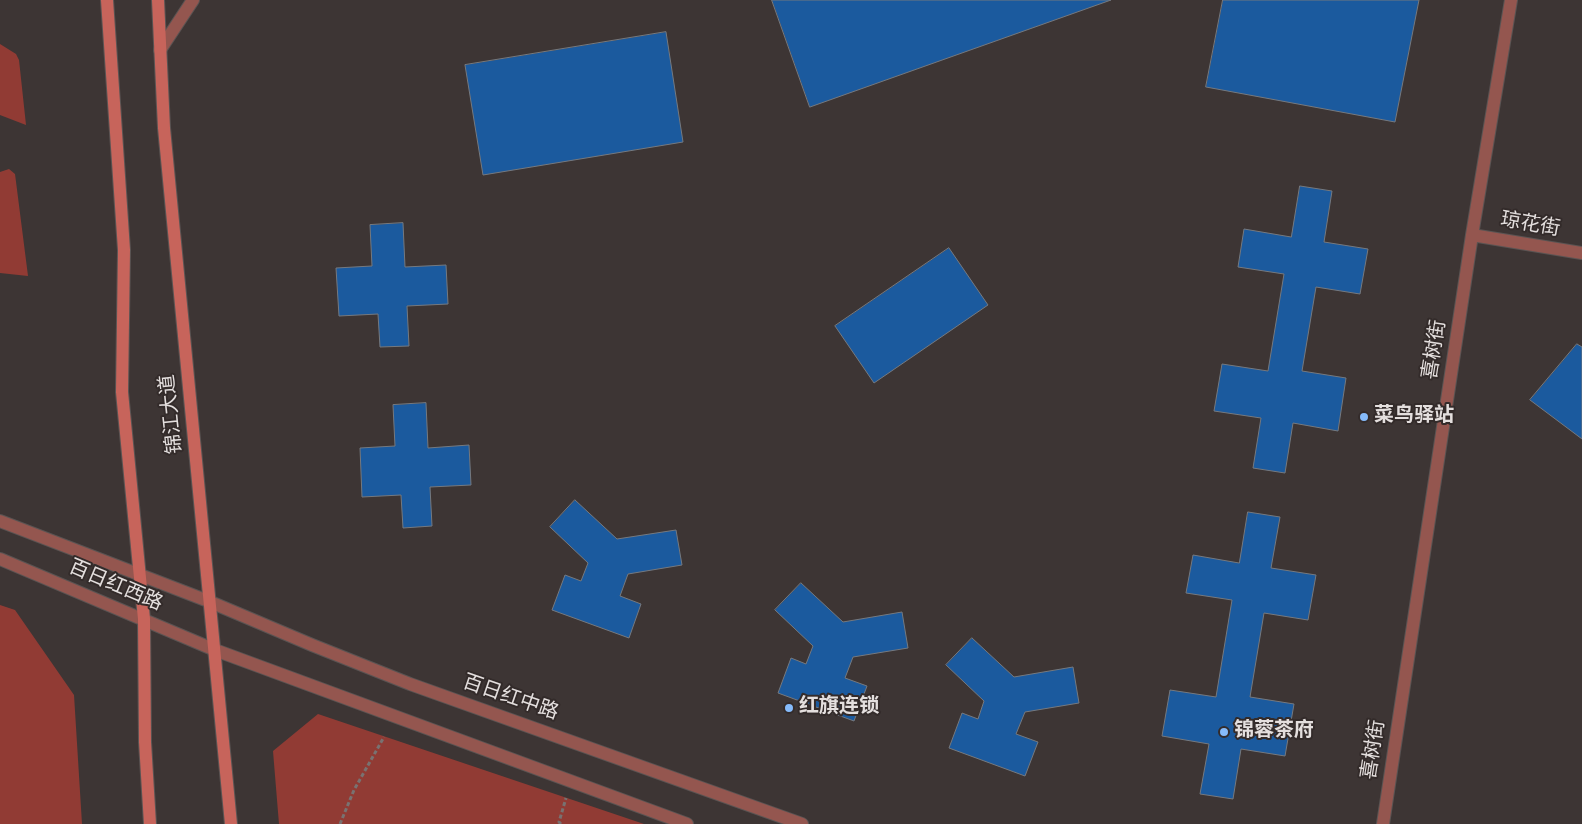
<!DOCTYPE html>
<meta charset="utf-8">
<style>
body{margin:0}
canvas{display:block;background:#3d3534}
</style>
<canvas width="1582" height="824"></canvas>
<script>
const g = document.querySelector('canvas').getContext('2d');
g.lineJoin = 'round';
function fillPath(path, color) {
  g.fillStyle = color;
  g.fill(path, 'evenodd');
}
function trace(path, color, width, dash) {
  g.strokeStyle = color;
  g.lineWidth = width;
  g.lineCap = dash ? 'butt' : 'round';
  g.setLineDash(dash || []);
  g.stroke(path);
}
function label(font, color, halo, rows, align = 'center') {
  g.font = font + ' Spectral,"Noto Sans SC",serif';
  g.lineWidth = 4;
  g.setLineDash([]);
  g.textBaseline = 'middle';
  g.strokeStyle = halo;
  g.fillStyle = color;
  for (const [text, x, y, turn = 0] of rows) {
    g.save();
    g.translate(x, y);
    g.rotate((+turn || 0) * Math.PI / 180);
    g.textAlign = isNaN(turn) ? turn : align;
    if (halo) g.strokeText(text, 0, 0);
    g.fillText(text, 0, 0);
    g.restore();
  }
}
const green = new Path2D(`
 M 0,44 L 16,54 L 19,60 L 26,125 L 0,115 Z
 M 9,169 L 15,174 L 28,276 L 0,273 L 0,172 Z
 M 0,605 L 15,610 L 74,695 L 82,824 L 0,824 Z
 M 318,714 L 644,824 L 279,824 L 273,751 Z`);
const building = new Path2D(`
 M 772,0 L 1111,0 L 810,107 Z
 M 1223,0 L 1419,0 L 1395,122 L 1206,87 Z
 M 666,32 L 683,142 L 483,175 L 465,65 Z
 M 1300,186 L 1332,191 L 1324,242 L 1368,249 L 1360,294 L 1316,287 L 1302,371 L 1346,378 L 1338,431 L 1293,423 L 1285,473 L 1253,468 L 1261,418 L 1214,411 L 1222,364 L 1268,371 L 1284,274 L 1238,267 L 1244,229 L 1291,237 Z
 M 403,223 L 405,267 L 446,265 L 448,304 L 407,306 L 409,346 L 380,347 L 378,314 L 339,316 L 336,268 L 372,266 L 370,225 Z
 M 949,248 L 988,305 L 874,383 L 835,326 Z
 M 1577,344 L 1582,347 L 1582,439 L 1530,400 Z
 M 426,403 L 428,448 L 469,445 L 471,485 L 430,487 L 432,526 L 403,528 L 401,495 L 362,497 L 360,448 L 395,446 L 393,405 Z
 M 575,500 L 617,539 L 676,530 L 682,565 L 628,574 L 620,596 L 641,604 L 629,638 L 552,610 L 565,575 L 581,581 L 588,563 L 550,527 Z
 M 1248,512 L 1280,517 L 1271,568 L 1316,575 L 1308,620 L 1264,613 L 1250,697 L 1294,704 L 1285,756 L 1241,749 L 1233,799 L 1200,794 L 1209,744 L 1162,736 L 1170,690 L 1216,697 L 1232,600 L 1186,593 L 1193,555 L 1239,563 Z
 M 801,583 L 843,622 L 902,612 L 908,648 L 853,657 L 845,678 L 867,686 L 854,721 L 778,693 L 791,658 L 806,664 L 813,646 L 775,610 Z
 M 972,638 L 1014,677 L 1073,667 L 1079,703 L 1025,712 L 1016,734 L 1038,742 L 1025,776 L 949,748 L 962,713 L 978,719 L 984,701 L 946,665 Z`);
const path = new Path2D(`
 M 340,824 L 354,790 L 384,737
 M 561,824 L 559,822 L 566,798`);
const minor = new Path2D(`
 M 160,50 L 193,0
 M 1472,235 L 1582,253
 M 1383,824 L 1472,235 L 1511,0`);
const tertiary = new Path2D(`
 M 0,521 L 208,601 L 312,645 L 410,684 L 802,824
 M 0,559 L 215,650 L 687,824`);
const secondary = new Path2D(`
 M 107,0 L 124,250 L 122,392 L 144,619 L 145,742 L 150,824
 M 158,0 L 164,128 L 231,824`);
const markers = [
 [1364,417,5,"#86bbfb"],
 [789,708,5,"#86bbfb"],
 [1224,732,5,"#86bbfb"]
];
const streetNames = [
 ["琼花街",1530,226,10],
 ["喜树街",1436,350,-81],
 ["锦江大道",173,414,-96],
 ["百日红西路",115,587,23],
 ["百日红中路",510,699,19],
 ["喜树街",1375,750,-81]
];
const poiNames = [
 ["菜鸟驿站",1374,417],
 ["红旗连锁",799,708],
 ["锦蓉茶府",1234,732]
];
fillPath(green, '#913b34');
fillPath(building, '#1b5a9e');
trace(building, '#75797f', 1);
trace(minor, '#5b5453', 14);
trace(tertiary, '#5b5453', 14);
trace(secondary, '#5b5453', 14);
trace(path, '#797271', 3, [4, 2.5]);
trace(minor, '#94564f', 12);
trace(tertiary, '#94564f', 12);
trace(secondary, '#c7645b', 12);
for (const [x, y, r, color] of markers) {
  const dot = new Path2D();
  dot.arc(x, y, r, 0, 2 * Math.PI);
  g.fillStyle = color;
  g.fill(dot);
  trace(dot, '#332b2a', 2);
}
label('20px', '#e4dfde', '#332b2a', streetNames);
label('bold 20px', '#e4dfde', '#332b2a', poiNames, 'left');
</script>
